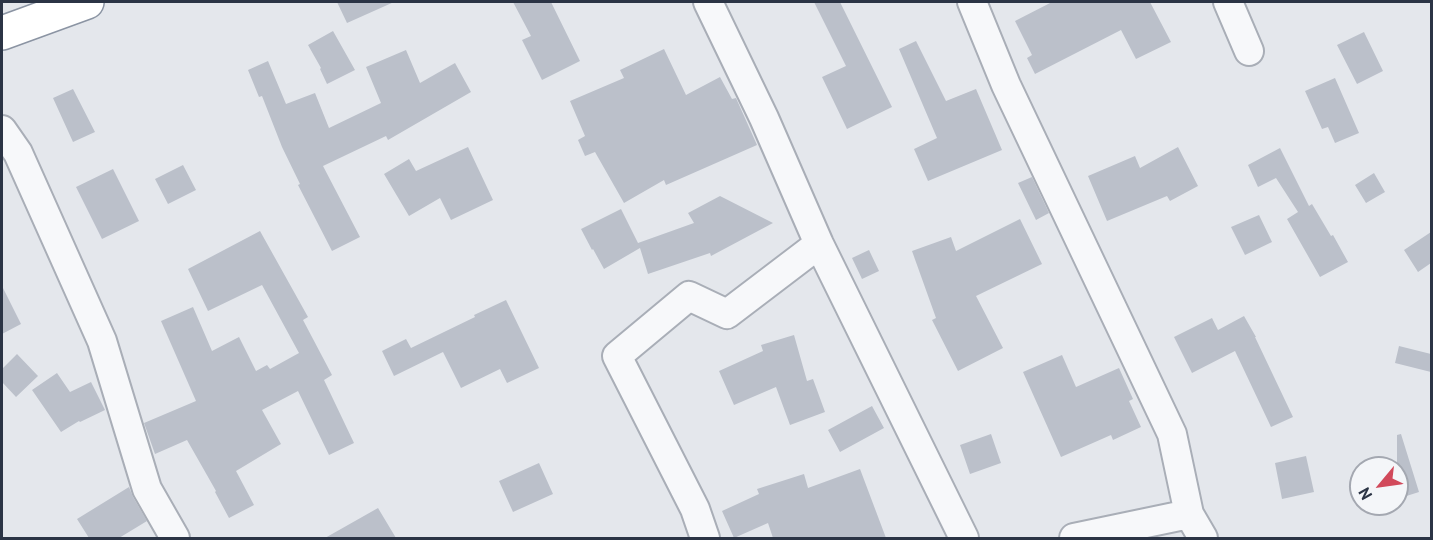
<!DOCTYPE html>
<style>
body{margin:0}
#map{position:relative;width:1433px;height:540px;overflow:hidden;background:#e4e7ec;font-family:"PT Sans",sans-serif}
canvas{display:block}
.frame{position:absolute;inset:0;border:3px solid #2b3445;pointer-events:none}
.north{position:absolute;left:1349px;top:456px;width:60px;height:60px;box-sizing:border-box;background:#f4f6f9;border:2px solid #a4a8b1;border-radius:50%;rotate:241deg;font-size:16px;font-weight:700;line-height:24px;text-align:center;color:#2b3445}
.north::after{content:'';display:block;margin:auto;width:21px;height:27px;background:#d1495b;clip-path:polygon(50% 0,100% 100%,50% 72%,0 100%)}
</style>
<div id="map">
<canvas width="1433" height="540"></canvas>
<div class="frame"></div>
<div class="north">N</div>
</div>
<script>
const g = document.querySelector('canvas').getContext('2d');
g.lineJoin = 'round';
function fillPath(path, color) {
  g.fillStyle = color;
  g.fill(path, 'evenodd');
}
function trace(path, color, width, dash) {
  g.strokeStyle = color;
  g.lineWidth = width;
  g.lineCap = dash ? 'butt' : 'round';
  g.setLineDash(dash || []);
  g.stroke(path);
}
const building = new Path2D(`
 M 337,2 L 394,2 L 347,23 Z
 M 513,2 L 551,2 L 580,61 L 542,80 L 522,40 L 531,36 Z
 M 814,2 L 840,2 L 892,107 L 847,129 L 822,77 L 846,66 Z
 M 1052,2 L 1150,2 L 1171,42 L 1136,59 L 1121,30 L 1035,74 L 1027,58 L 1032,55 L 1015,21 Z
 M 333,31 L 355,70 L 327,84 L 320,69 L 321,68 L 308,45 Z
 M 1364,32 L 1383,71 L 1357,84 L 1337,45 Z
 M 916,41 L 946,101 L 976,89 L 1002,150 L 928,181 L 914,149 L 937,138 L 899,49 Z
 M 664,49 L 686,95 L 720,77 L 732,99 L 736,98 L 757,145 L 666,185 L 664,180 L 624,203 L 595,152 L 585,156 L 578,140 L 585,136 L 570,101 L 624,78 L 620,70 Z
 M 406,50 L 420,83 L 455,63 L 471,92 L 388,140 L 386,136 L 323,166 L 360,237 L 332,251 L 298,185 L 300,184 L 282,147 L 262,96 L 259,97 L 248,70 L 268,61 L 286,104 L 315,93 L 329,128 L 381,103 L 366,67 Z
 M 1335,78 L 1359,133 L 1335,143 L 1328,127 L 1322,129 L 1305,91 Z
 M 73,89 L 95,132 L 73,142 L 53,98 Z
 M 468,147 L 493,200 L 451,220 L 440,198 L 409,216 L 384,174 L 409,159 L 416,171 Z
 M 1178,147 L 1198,186 L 1170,201 L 1167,196 L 1107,221 L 1088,176 L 1135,156 L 1140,168 Z
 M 1280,148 L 1309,206 L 1312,204 L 1331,236 L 1333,235 L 1348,262 L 1320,277 L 1287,219 L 1298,212 L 1276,178 L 1258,187 L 1248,165 Z
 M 183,165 L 196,190 L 168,204 L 155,179 Z
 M 113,169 L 139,221 L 102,239 L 76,187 Z
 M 1374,173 L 1385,192 L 1366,203 L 1355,185 Z
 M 1032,177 L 1049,213 L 1036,220 L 1018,183 Z
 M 720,196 L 773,223 L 711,256 L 710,253 L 648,274 L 640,248 L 604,269 L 593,249 L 592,250 L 581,229 L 621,209 L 638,243 L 694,223 L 688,213 Z
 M 1259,215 L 1272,242 L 1245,255 L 1231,227 Z
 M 1020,219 L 1042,264 L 976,296 L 1003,348 L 958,371 L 932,320 L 936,318 L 912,251 L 951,237 L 956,251 Z
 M 260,231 L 308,317 L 303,320 L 332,375 L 324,380 L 354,443 L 329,455 L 298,391 L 262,410 L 281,444 L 236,471 L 254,505 L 229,518 L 215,492 L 216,491 L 187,440 L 155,454 L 144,423 L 196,401 L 161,321 L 193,307 L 212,351 L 239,337 L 256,371 L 267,365 L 270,369 L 299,353 L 262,285 L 208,311 L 188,269 Z
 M 1431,232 L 1431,263 L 1418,272 L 1404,250 Z
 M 869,250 L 879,271 L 862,279 L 852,258 Z
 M 2,286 L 21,324 L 2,334 Z
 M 506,300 L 539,368 L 507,383 L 500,369 L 461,388 L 443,352 L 394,376 L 382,351 L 406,339 L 411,348 L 475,317 L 474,315 Z
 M 1244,316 L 1256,337 L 1255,337 L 1293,417 L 1271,427 L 1235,351 L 1192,373 L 1174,337 L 1212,318 L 1218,330 Z
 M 794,335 L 807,381 L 813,379 L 825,412 L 790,425 L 776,387 L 734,405 L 719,371 L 763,351 L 761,345 Z
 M 1399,346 L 1431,354 L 1431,372 L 1395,363 Z
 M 17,354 L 38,376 L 16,397 L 2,382 L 2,369 Z
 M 1062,355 L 1076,387 L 1119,368 L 1133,399 L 1129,401 L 1141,427 L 1113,440 L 1111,435 L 1061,457 L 1023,372 Z
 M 57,373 L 70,392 L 91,382 L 105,410 L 80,422 L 79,421 L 61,432 L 32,390 Z
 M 872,406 L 884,428 L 840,452 L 828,430 Z
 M 991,434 L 1001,463 L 970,474 L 960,445 Z
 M 1401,434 L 1419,492 L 1397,499 L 1397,435 Z
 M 1306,456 L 1314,492 L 1282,499 L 1275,463 Z
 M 539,463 L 553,494 L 513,512 L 499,481 Z
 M 860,469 L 886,538 L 773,538 L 768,523 L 734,538 L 722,511 L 759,494 L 757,489 L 804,474 L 808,488 Z
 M 129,487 L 133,497 L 147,521 L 119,538 L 89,538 L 77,519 Z
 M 378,508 L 396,538 L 325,538 Z`);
const minor = new Path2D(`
 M 708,2 L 764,118 L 819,244 L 964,538
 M 972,2 L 1006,85 L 1172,434 L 1189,514 L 1203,538
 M 1228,2 L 1249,51
 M 2,130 L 18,153 L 102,341 L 147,489 L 175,538
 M 705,538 L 695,509 L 617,356 L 689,296 L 727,314 L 819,244
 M 1074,538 L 1189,514`);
const highway = new Path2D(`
 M 2,33 L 87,2`);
fillPath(building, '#bbc0ca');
trace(minor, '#a9aeb7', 32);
trace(highway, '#8b94a3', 36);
trace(minor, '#f7f8fa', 28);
trace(highway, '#fff', 33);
</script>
